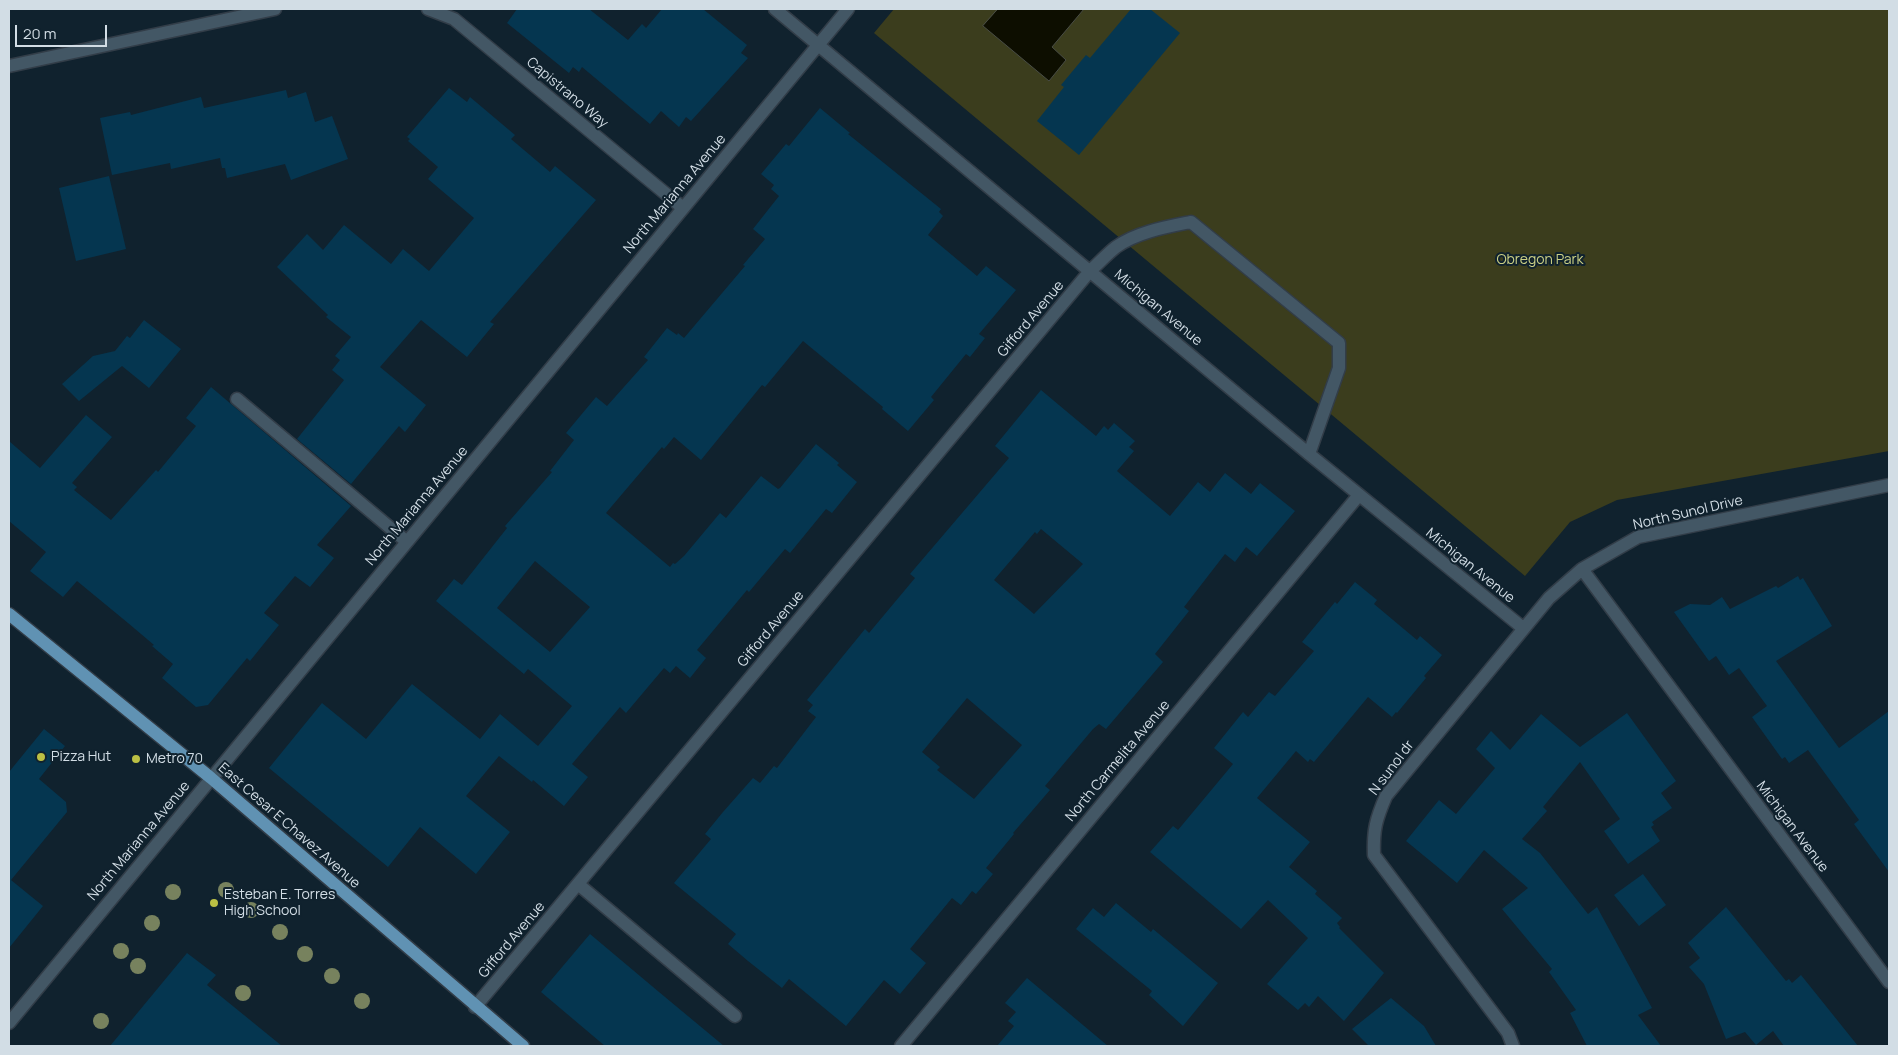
<!DOCTYPE html>
<style>
body{margin:0}
#map{position:relative;width:1898px;height:1055px;overflow:hidden;background:#10222e;font-family:Manrope,sans-serif}
canvas{display:block}
.frame{position:absolute;inset:0;border:10px solid #d2dde5;pointer-events:none}
.scale{position:absolute;left:15px;top:25px;width:92px;height:22px;box-sizing:border-box;border:2px solid #d2dde5;border-top:0;padding-left:6px;font-size:15px;line-height:18px;white-space:nowrap;color:#d2dde5;-webkit-text-stroke:4px #10222e;paint-order:stroke}
</style>
<div id="map">
<canvas width="1898" height="1055"></canvas>
<div class="frame"></div>
<div class="scale">20 m</div>
</div>
<script>
const g = document.querySelector('canvas').getContext('2d');
g.lineJoin = 'round';
function fillPath(path, color) {
  g.fillStyle = color;
  g.fill(path, 'evenodd');
}
function trace(path, color, width, dash) {
  g.strokeStyle = color;
  g.lineWidth = width;
  g.lineCap = dash ? 'butt' : 'round';
  g.setLineDash(dash || []);
  g.stroke(path);
}
function label(font, color, halo, rows, align = 'center') {
  g.font = font + ' Manrope,sans-serif';
  g.lineWidth = 4;
  g.setLineDash([]);
  g.textBaseline = 'middle';
  g.strokeStyle = halo;
  g.fillStyle = color;
  for (const [text, x, y, turn = 0] of rows) {
    g.save();
    g.translate(x, y);
    g.rotate((+turn || 0) * Math.PI / 180);
    g.textAlign = isNaN(turn) ? turn : align;
    if (halo) g.strokeText(text, 0, 0);
    g.fillText(text, 0, 0);
    g.restore();
  }
}
const green = new Path2D(`
 M 894,9 L 1889,9 L 1889,451 L 1617,500 L 1570,522 L 1525,576 L 874,33 Z`);
const water = new Path2D(`
 M 998,9 L 1084,9 L 1052,47 L 1066,60 L 1049,81 L 983,26 Z`);
const building = new Path2D(`
 M 517,9 L 589,9 L 628,40 L 642,24 L 646,28 L 662,9 L 703,9 L 747,45 L 741,53 L 748,58 L 691,121 L 686,117 L 679,127 L 661,111 L 650,124 L 582,67 L 579,72 L 573,67 L 569,73 L 507,23 Z
 M 1131,9 L 1150,9 L 1180,33 L 1079,155 L 1037,121 L 1064,87 L 1061,85 L 1086,55 L 1090,58 Z
 M 449,88 L 467,102 L 470,97 L 515,135 L 511,139 L 550,172 L 555,166 L 596,200 L 490,322 L 494,324 L 467,357 L 421,320 L 380,367 L 426,405 L 405,432 L 399,426 L 351,484 L 297,439 L 344,380 L 332,370 L 340,360 L 335,356 L 351,337 L 326,317 L 328,315 L 277,267 L 307,234 L 323,250 L 344,225 L 391,264 L 403,249 L 429,271 L 474,218 L 428,179 L 438,167 L 408,141 L 410,139 L 407,137 Z
 M 286,90 L 288,98 L 306,92 L 315,122 L 332,116 L 348,159 L 291,180 L 285,164 L 227,178 L 225,168 L 222,168 L 220,158 L 171,169 L 170,163 L 112,175 L 100,118 L 130,112 L 131,115 L 201,97 L 204,108 Z
 M 820,108 L 850,133 L 848,134 L 941,209 L 939,212 L 943,216 L 928,235 L 977,276 L 986,266 L 1016,290 L 979,334 L 985,338 L 970,357 L 966,354 L 931,397 L 934,400 L 908,431 L 882,409 L 883,407 L 803,341 L 765,387 L 762,385 L 701,460 L 674,437 L 664,449 L 662,447 L 606,513 L 670,567 L 673,563 L 675,564 L 684,556 L 720,513 L 726,518 L 761,476 L 778,489 L 780,488 L 816,444 L 839,463 L 837,465 L 857,482 L 832,513 L 826,509 L 790,553 L 785,549 L 749,592 L 747,590 L 697,650 L 706,658 L 690,678 L 676,666 L 670,673 L 664,668 L 626,713 L 620,707 L 572,764 L 588,777 L 564,806 L 533,780 L 532,782 L 499,756 L 466,796 L 510,832 L 476,874 L 420,827 L 388,867 L 269,768 L 322,703 L 366,739 L 412,684 L 480,739 L 500,714 L 538,746 L 572,706 L 528,669 L 524,674 L 436,601 L 454,579 L 462,585 L 507,528 L 505,526 L 552,472 L 550,471 L 574,440 L 566,433 L 596,397 L 607,406 L 648,360 L 644,357 L 667,328 L 677,335 L 678,333 L 684,338 L 745,266 L 743,265 L 765,239 L 753,229 L 779,196 L 771,189 L 774,185 L 761,174 L 786,144 L 789,146 ZM 535,561 L 590,607 L 550,652 L 497,608 Z
 M 109,176 L 126,249 L 76,261 L 59,188 Z
 M 144,320 L 181,349 L 149,388 L 122,366 L 79,401 L 62,384 L 93,356 L 115,351 L 127,336 L 130,338 Z
 M 211,387 L 351,506 L 317,545 L 334,558 L 310,587 L 295,576 L 264,613 L 279,625 L 250,661 L 247,658 L 208,705 L 196,707 L 162,678 L 173,664 L 152,646 L 154,645 L 128,623 L 77,581 L 63,597 L 30,571 L 46,552 L 9,521 L 9,441 L 40,468 L 86,415 L 112,437 L 72,483 L 77,487 L 74,490 L 111,520 L 156,470 L 158,472 L 196,426 L 186,418 Z
 M 1041,390 L 1096,436 L 1104,426 L 1108,430 L 1114,423 L 1135,441 L 1129,447 L 1134,451 L 1117,471 L 1170,516 L 1198,482 L 1210,492 L 1225,473 L 1251,494 L 1260,483 L 1295,511 L 1257,556 L 1246,547 L 1235,562 L 1225,554 L 1184,607 L 1189,611 L 1155,654 L 1163,662 L 1106,729 L 1099,724 L 1093,729 L 1045,786 L 1050,790 L 1013,833 L 1014,834 L 986,868 L 993,874 L 976,894 L 972,891 L 961,905 L 952,898 L 910,949 L 926,963 L 900,994 L 884,980 L 846,1026 L 789,979 L 782,988 L 748,961 L 728,944 L 736,934 L 674,883 L 711,839 L 705,834 L 723,812 L 753,778 L 760,783 L 774,766 L 777,768 L 816,717 L 808,711 L 813,705 L 807,700 L 865,629 L 869,633 L 915,578 L 910,574 L 1009,458 L 995,446 ZM 1041,529 L 1083,564 L 1034,614 L 994,580 L 1035,532 L 1037,534 ZM 967,698 L 1022,745 L 974,799 L 937,770 L 940,767 L 922,752 Z
 M 1798,576 L 1800,580 L 1803,578 L 1832,626 L 1776,661 L 1839,748 L 1889,711 L 1889,872 L 1854,824 L 1859,820 L 1808,750 L 1789,763 L 1785,757 L 1782,759 L 1752,717 L 1767,706 L 1739,668 L 1729,675 L 1716,656 L 1709,661 L 1674,612 L 1690,604 L 1710,605 L 1722,597 L 1730,609 L 1776,586 L 1778,588 Z
 M 1355,582 L 1377,600 L 1374,604 L 1417,640 L 1420,636 L 1442,655 L 1424,676 L 1426,678 L 1397,713 L 1396,712 L 1392,717 L 1368,697 L 1314,762 L 1310,759 L 1308,762 L 1296,751 L 1257,798 L 1310,842 L 1289,867 L 1317,891 L 1315,894 L 1342,918 L 1337,923 L 1340,927 L 1339,928 L 1384,973 L 1344,1021 L 1318,996 L 1309,1007 L 1305,1003 L 1298,1010 L 1267,984 L 1308,938 L 1268,900 L 1241,929 L 1150,852 L 1173,826 L 1178,830 L 1233,764 L 1214,748 L 1243,712 L 1248,717 L 1269,692 L 1275,696 L 1314,651 L 1302,642 L 1335,602 L 1337,604 Z
 M 1627,713 L 1676,781 L 1661,793 L 1672,808 L 1652,822 L 1654,825 L 1651,827 L 1660,841 L 1628,864 L 1604,831 L 1620,819 L 1580,762 L 1543,807 L 1547,811 L 1522,839 L 1540,853 L 1588,914 L 1597,907 L 1652,1008 L 1638,1015 L 1661,1046 L 1587,1046 L 1570,1013 L 1576,1010 L 1549,972 L 1552,969 L 1502,909 L 1528,888 L 1484,850 L 1457,883 L 1406,841 L 1439,800 L 1456,814 L 1495,768 L 1476,749 L 1491,731 L 1510,750 L 1541,714 L 1580,747 Z
 M 44,729 L 65,746 L 39,779 L 66,802 L 67,812 L 11,880 L 43,906 L 9,948 L 9,772 Z
 M 1643,874 L 1666,905 L 1639,926 L 1614,895 Z
 M 1116,903 L 1151,932 L 1153,929 L 1218,983 L 1183,1026 L 1149,995 L 1152,991 L 1076,929 L 1093,908 L 1104,917 Z
 M 1726,907 L 1786,981 L 1789,979 L 1792,983 L 1801,975 L 1858,1046 L 1784,1046 L 1773,1031 L 1756,1045 L 1745,1032 L 1726,1039 L 1704,984 L 1689,967 L 1700,958 L 1688,943 Z
 M 590,934 L 659,992 L 724,1046 L 605,1046 L 541,992 Z
 M 187,953 L 216,975 L 207,985 L 282,1046 L 110,1046 Z
 M 1027,978 L 1108,1046 L 997,1046 L 1014,1026 L 1008,1021 L 1016,1012 L 1005,1003 Z
 M 1391,998 L 1424,1026 L 1436,1046 L 1369,1046 L 1352,1029 Z`);
const minor = new Path2D(`
 M 428,9 L 454,19 L 683,208
 M 775,9 L 1309,454 L 1523,628
 M 9,66 L 275,9
 M 237,399 L 407,542
 M 1582,569 L 1889,982
 M 578,884 L 735,1016
 M 475,1007 L 1090,271 C 1099,263 1107,254 1116,247 C 1137,232 1166,227 1191,222 L 1339,343 L 1339,368 L 1309,454
 M 9,1023 L 848,9
 M 901,1046 L 1359,495
 M 1513,1046 L 1508,1033 L 1374,855 C 1373,830 1376,819 1386,796 L 1549,598 L 1582,569 L 1638,537 L 1889,485`);
const major = new Path2D(`
 M 9,614 L 211,778 L 523,1046`);
const trees = [
 [226,890],
 [173,892],
 [251,910],
 [152,923],
 [280,932],
 [121,951],
 [305,954],
 [138,966],
 [332,976],
 [243,993],
 [362,1001],
 [101,1021]
];
const markers = [
 [41,757,5,"#bbc044"],
 [136,759,5,"#bbc044"],
 [214,903,5,"#bbc044"]
];
const streetNames = [
 ["Capistrano Way",567,93,40],
 ["North Marianna Avenue",675,194,-50],
 ["Michigan Avenue",1158,308,40],
 ["Gifford Avenue",1031,319,-50],
 ["North Marianna Avenue",417,506,-50],
 ["North Sunol Drive",1688,513,-13],
 ["Michigan Avenue",1470,566,39],
 ["Gifford Avenue",771,629,-50],
 ["North Carmelita Avenue",1118,761,-50],
 ["N sunol dr",1392,768,-53],
 ["East Cesar E Chavez Avenue",289,826,41],
 ["Michigan Avenue",1792,827,53],
 ["North Marianna Avenue",139,841,-50],
 ["Gifford Avenue",512,940,-50]
];
const parkNames = [
 ["Obregon Park",1540,260]
];
const poiNames = [
 ["Pizza Hut",51,757],
 ["Metro 70",146,759],
 ["Esteban E. Torres",224,895],
 ["High School",224,911]
];
fillPath(green, '#3b3d1d');
fillPath(water, '#0d0e00');
trace(water, '#484c45', 1);
fillPath(building, '#053650');
trace(minor, '#323d48', 15);
trace(major, '#323d48', 15);
trace(minor, '#435765', 12);
trace(major, '#6092b3', 12);
g.fillStyle = '#77825e';
for (const [x, y] of trees) {
  g.beginPath();
  g.arc(x, y, 8, 0, 2 * Math.PI);
  g.fill();
}
for (const [x, y, r, color] of markers) {
  const dot = new Path2D();
  dot.arc(x, y, r, 0, 2 * Math.PI);
  g.fillStyle = color;
  g.fill(dot);
  trace(dot, '#10222e', 2);
}
label('14px', '#d2dde5', '#10222e', streetNames);
label('14px', '#cbd085', '#10222e', parkNames);
label('14px', '#d2dde5', '#10222e', poiNames, 'left');
</script>
